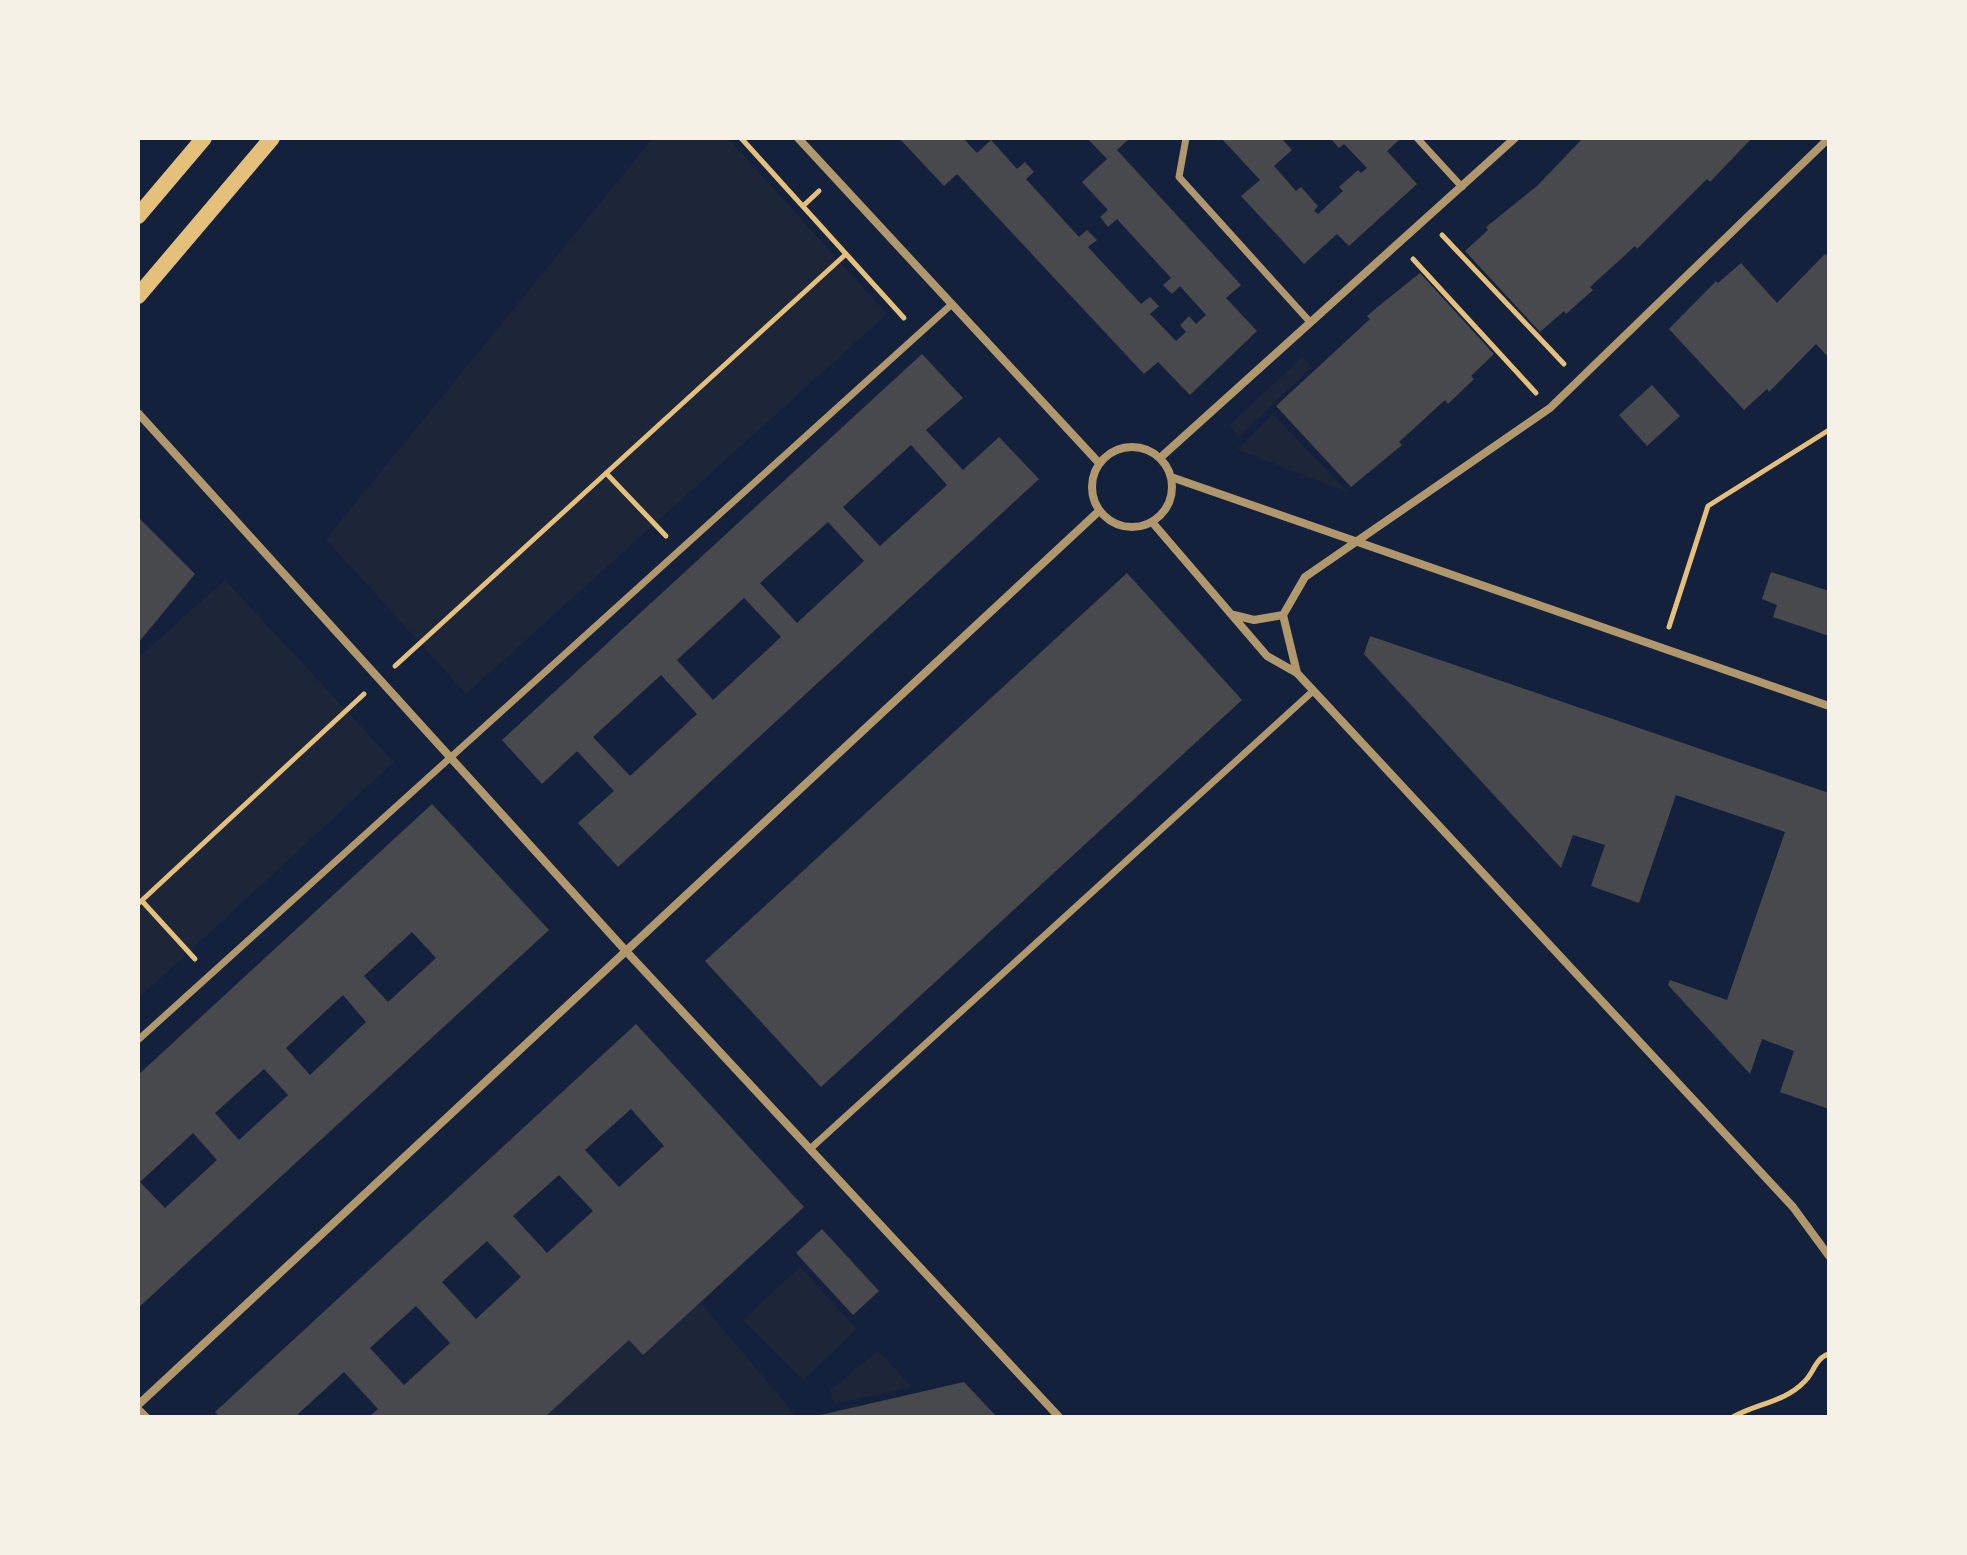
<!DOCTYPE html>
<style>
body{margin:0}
#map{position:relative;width:1967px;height:1555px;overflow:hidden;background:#14213d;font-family:Inter,sans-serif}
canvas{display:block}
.frame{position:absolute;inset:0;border:140px solid #f6f1e7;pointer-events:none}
</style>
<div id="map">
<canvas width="1967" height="1555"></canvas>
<div class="frame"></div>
</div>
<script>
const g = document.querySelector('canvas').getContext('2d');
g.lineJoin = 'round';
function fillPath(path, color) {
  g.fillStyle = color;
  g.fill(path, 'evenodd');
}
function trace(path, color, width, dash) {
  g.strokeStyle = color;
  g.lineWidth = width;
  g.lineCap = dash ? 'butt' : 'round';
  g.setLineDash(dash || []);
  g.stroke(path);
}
const green = new Path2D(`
 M 653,138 L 728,138 L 887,314 L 466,694 L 326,539 Z
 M 1303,357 L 1312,367 L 1238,437 L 1229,425 Z
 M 1273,414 L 1349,493 L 1237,449 Z
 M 225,580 L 394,762 L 138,999 L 138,658 Z
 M 800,1267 L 857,1329 L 803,1381 L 743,1320 Z
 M 700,1302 L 797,1417 L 545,1417 L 629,1340 L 643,1354 Z
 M 878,1351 L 912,1387 L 834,1404 L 830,1390 Z`);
const building = new Path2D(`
 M 899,138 L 963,138 L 977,153 L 991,140 L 1017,169 L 1025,162 L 1034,172 L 1026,179 L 1079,237 L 1087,230 L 1097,240 L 1088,247 L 1141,304 L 1150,297 L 1159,306 L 1150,314 L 1176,341 L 1186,332 L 1180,325 L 1189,316 L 1196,324 L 1206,315 L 1180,286 L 1172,294 L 1163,285 L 1171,278 L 1117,219 L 1108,227 L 1100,217 L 1108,210 L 1082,182 L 1107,159 L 1087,138 L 1130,138 L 1117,150 L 1241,285 L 1226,298 L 1257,331 L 1190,395 L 1158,362 L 1144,374 L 957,174 L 944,186 Z
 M 1221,138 L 1281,138 L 1292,150 L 1274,166 L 1296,191 L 1301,187 L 1318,206 L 1314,211 L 1318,214 L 1343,191 L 1339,187 L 1358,170 L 1361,173 L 1367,168 L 1344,144 L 1339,148 L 1330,138 L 1401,138 L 1387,151 L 1417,184 L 1349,246 L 1337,234 L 1304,264 L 1241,196 L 1260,180 Z
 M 1583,138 L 1752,138 L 1710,182 L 1707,179 L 1637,249 L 1635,246 L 1590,287 L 1593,290 L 1566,314 L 1564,311 L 1540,332 L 1465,251 L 1488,230 L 1486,227 L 1537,186 Z
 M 1825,254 L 1829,257 L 1829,358 L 1816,344 L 1769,392 L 1767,389 L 1744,410 L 1669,329 L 1716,281 L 1718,283 L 1741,263 L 1777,303 Z
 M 1420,273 L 1494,354 L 1471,376 L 1474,379 L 1448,404 L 1445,400 L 1399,442 L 1402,445 L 1351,487 L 1276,406 L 1370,319 L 1367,316 L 1380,305 Z
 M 922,354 L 963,398 L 926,430 L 963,470 L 999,437 L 1039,479 L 618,867 L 578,823 L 614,791 L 577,751 L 542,784 L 502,740 ZM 911,445 L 947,485 L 880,546 L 843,507 ZM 828,522 L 864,561 L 797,623 L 760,583 ZM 744,598 L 781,637 L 713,700 L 677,660 ZM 661,675 L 697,714 L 630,776 L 593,737 Z
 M 1652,385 L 1680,416 L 1647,446 L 1619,415 Z
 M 138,517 L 195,574 L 138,643 Z
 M 1771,572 L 1829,591 L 1829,636 L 1773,617 L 1777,605 L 1762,599 Z
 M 1127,573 L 1242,700 L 821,1087 L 705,961 Z
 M 1370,636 L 1829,793 L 1829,1109 L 1780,1092 L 1794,1051 L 1762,1039 L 1750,1074 L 1668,985 L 1670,980 L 1727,1000 L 1785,832 L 1676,795 L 1639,903 L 1591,886 L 1605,845 L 1573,835 L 1561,868 L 1364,654 Z
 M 432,804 L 549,930 L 138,1308 L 138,1075 ZM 412,932 L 436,958 L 388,1002 L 364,976 ZM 343,995 L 366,1022 L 310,1075 L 286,1048 ZM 264,1069 L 288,1095 L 239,1140 L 215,1113 ZM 193,1133 L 217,1160 L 165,1208 L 140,1182 Z
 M 636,1024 L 804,1207 L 643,1355 L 629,1340 L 545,1417 L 369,1417 L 378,1409 L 344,1372 L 298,1414 L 301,1417 L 220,1417 L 215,1412 ZM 631,1109 L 664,1146 L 619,1187 L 585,1150 ZM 559,1175 L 593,1211 L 547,1253 L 513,1216 ZM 487,1241 L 521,1277 L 476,1319 L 442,1282 ZM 416,1306 L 450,1343 L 404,1385 L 370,1348 Z
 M 822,1229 L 879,1291 L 853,1315 L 796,1253 Z
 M 964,1382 L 997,1417 L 816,1417 L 816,1416 Z`);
const path = new Path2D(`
 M 741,138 L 904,318
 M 803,206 L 819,191
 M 1442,235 L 1564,364
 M 1413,259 L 1536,393
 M 606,473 L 666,536
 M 1669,627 L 1708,506 L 1829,430
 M 395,666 L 846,254
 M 142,901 L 195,959
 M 138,904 L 364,694
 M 1733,1417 C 1755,1404 1785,1402 1804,1382 C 1814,1373 1815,1358 1829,1354`);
const pedestrian = new Path2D(`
 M 1186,138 L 1179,177 L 1310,322
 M 1417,138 L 1462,187
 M 138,1040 L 952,304
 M 810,1149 L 1313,691`);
const minor = new Path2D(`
 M 798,138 L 1099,463
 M 138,413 L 625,950 L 1059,1417
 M1092 487a40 40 0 1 1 80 0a40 40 0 1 1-80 0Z
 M 1160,458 L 1515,138
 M 1171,477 L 1829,706
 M 1152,522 L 1267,656 L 1297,673 L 1793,1207 L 1829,1256
 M 1234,615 L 1254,620 L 1283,615
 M 1297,673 L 1283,615 L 1305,577 L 1550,408 L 1829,138
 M 138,1405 L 1099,511
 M 138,1409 L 146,1417`);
const secondary = new Path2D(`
 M 138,216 L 204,138
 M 138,296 L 272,138`);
fillPath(green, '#1d2539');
fillPath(building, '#48494c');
trace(path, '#e5c07b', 5);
trace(pedestrian, '#b1986c', 7);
trace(minor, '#b1986c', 8);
trace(secondary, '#e5c07b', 16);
</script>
